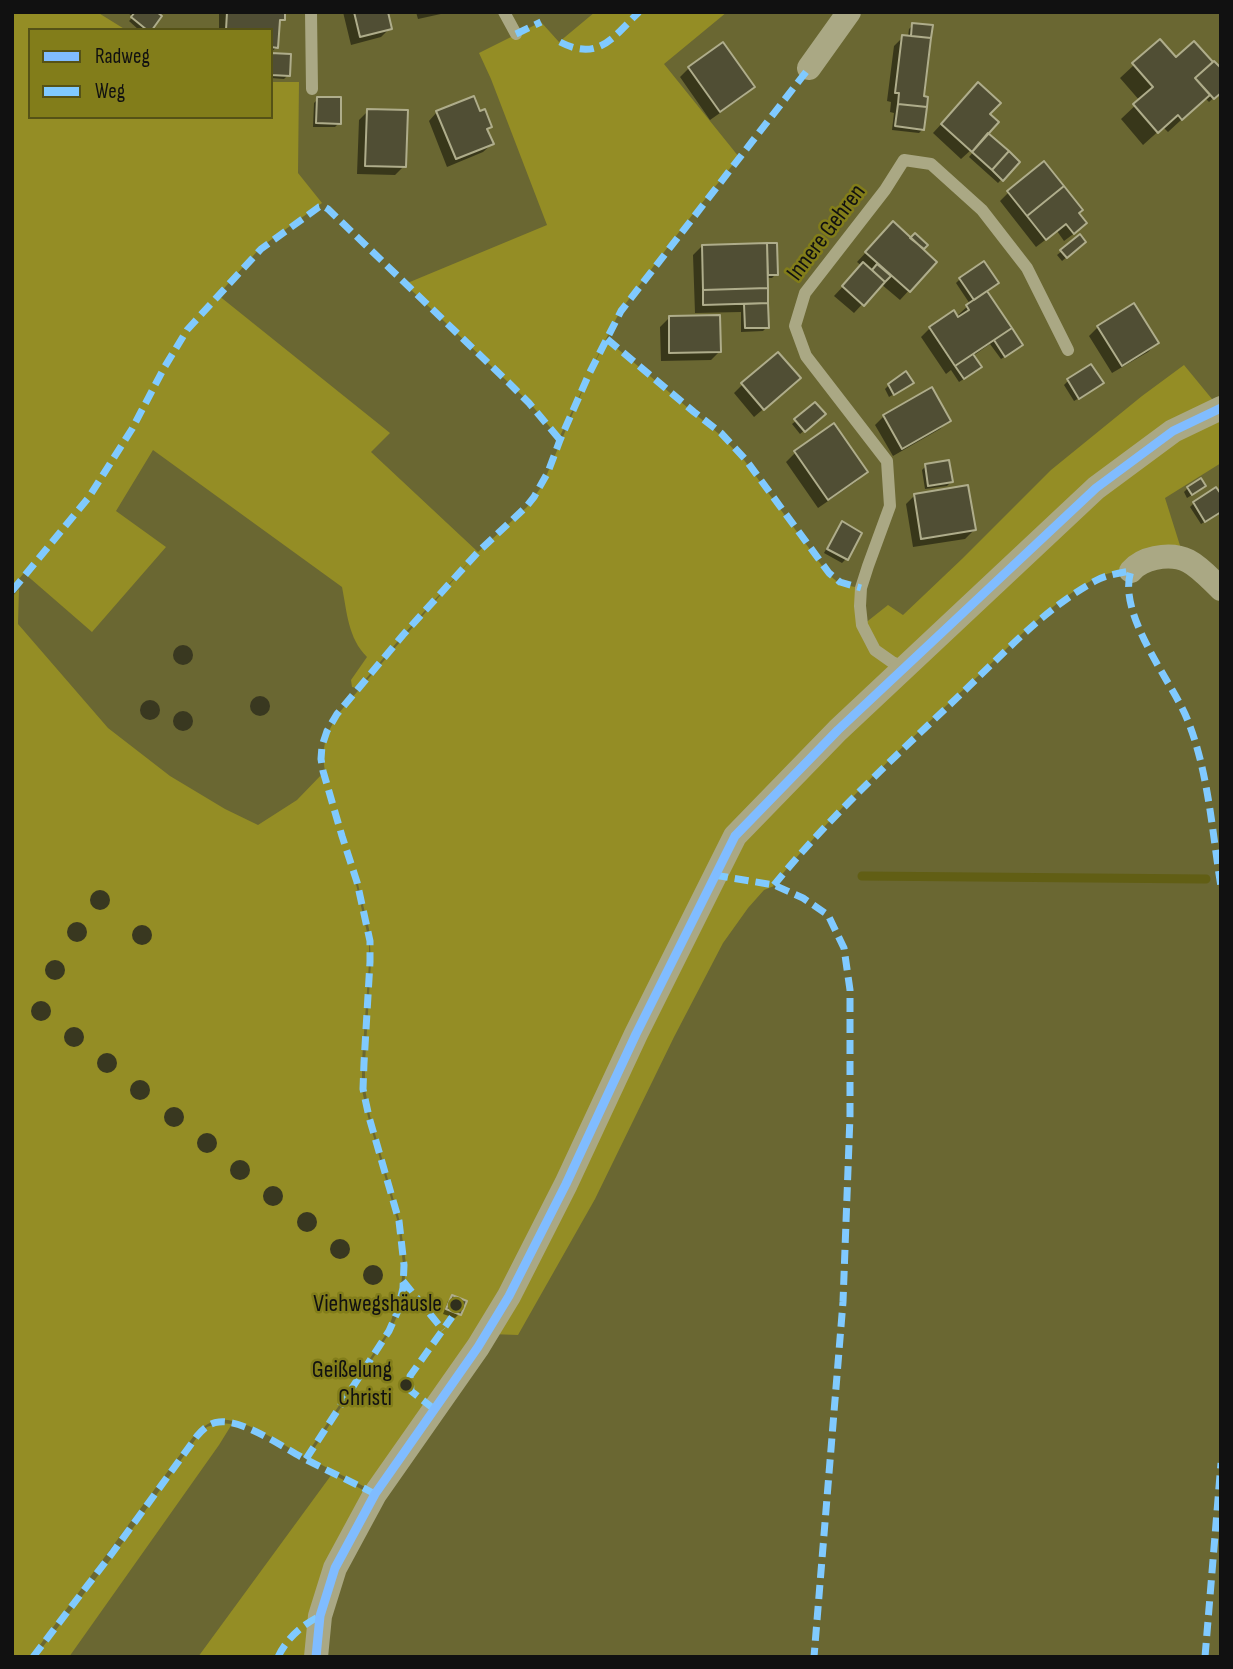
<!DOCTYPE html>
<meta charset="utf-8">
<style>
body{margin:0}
#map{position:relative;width:1233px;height:1669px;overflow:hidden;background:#6a6732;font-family:"Sofia Sans Condensed",sans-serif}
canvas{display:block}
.frame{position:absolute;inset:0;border:14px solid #111;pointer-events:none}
.legend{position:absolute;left:28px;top:28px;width:245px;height:91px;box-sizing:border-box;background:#827d1a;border:2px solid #555216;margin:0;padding:9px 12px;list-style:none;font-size:21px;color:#111}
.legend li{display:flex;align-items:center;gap:14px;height:35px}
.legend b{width:35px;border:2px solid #555216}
</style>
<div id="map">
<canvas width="1233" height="1669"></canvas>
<div class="frame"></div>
<ul class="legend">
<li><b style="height:9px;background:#80bcff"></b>Radweg</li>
<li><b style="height:9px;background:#80caff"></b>Weg</li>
</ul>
</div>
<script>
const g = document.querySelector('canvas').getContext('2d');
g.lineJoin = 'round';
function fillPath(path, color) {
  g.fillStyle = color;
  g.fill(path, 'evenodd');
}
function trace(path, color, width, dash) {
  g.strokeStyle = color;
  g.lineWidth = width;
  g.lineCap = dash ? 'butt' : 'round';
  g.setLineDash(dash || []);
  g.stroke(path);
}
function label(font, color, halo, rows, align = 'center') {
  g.font = font + ' "Sofia Sans Condensed",sans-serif';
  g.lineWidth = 5;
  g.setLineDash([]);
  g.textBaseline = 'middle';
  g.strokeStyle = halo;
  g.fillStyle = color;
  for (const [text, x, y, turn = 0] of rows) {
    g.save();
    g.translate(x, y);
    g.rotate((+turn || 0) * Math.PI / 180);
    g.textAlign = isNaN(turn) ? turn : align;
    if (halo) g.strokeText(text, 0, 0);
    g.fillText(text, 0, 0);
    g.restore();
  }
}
const green = new Path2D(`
 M 12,12 L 97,12 L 126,30 L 30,30 L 30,117 L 271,117 L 271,82 L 299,82 L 298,173 L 322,203 L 261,247 L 218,295 L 390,433 L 371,452 L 478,552 L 527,507 L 542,486 L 587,380 L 559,438 L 530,403 L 405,284 L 547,225 L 491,79 L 479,53 L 541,22 L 559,42 L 595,12 L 727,12 L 664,64 L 739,157 L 685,224 L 620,311 L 589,373 L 607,340 L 719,434 L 744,460 L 828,574 L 840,584 L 860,588 L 864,624 L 888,605 L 903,615 L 963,558 L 1051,470 L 1142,396 L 1184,365 L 1221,410 L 1221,463 L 1165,498 L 1183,555 C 1166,560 1149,567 1132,570 C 1119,572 1108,572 1096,578 C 1051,602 1014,642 977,677 C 906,743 835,810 773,885 L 774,886 L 764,890 L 748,908 L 723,943 L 674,1037 L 595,1199 L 518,1335 L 490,1334 L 373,1491 L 308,1458 L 390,1332 L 398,1314 L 404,1288 L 406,1264 L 400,1222 L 370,1116 L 365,1089 L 365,1063 L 371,962 L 369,929 L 358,884 L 356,884 L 369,941 L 369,963 L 362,1061 L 362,1090 L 368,1117 L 398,1223 L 403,1264 L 401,1288 L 388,1331 L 305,1457 C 282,1445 245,1417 219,1420 C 210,1421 203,1427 196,1433 L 31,1657 L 12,1657 L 12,597 L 19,589 L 18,624 L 108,728 L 170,776 L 225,809 L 258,825 L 297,800 L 325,771 C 321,746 326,735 338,714 L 475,555 L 403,635 L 358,688 L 352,687 L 351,680 L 367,657 C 348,638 347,612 342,587 L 153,450 L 116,511 L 166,547 L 92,632 L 24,573 L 12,587 Z
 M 219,1423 L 232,1424 L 219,1445 L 69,1657 L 35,1657 L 114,1555 L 198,1436 L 207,1427 Z
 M 332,1474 L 371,1494 L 314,1657 L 198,1657 Z`);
const shadow = new Path2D(`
 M 127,12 L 155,12 L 149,30 L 139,30 L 129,21 L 133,17 Z
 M 219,12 L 284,12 L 283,19 L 278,24 L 277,47 L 271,52 L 271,30 L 219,30 Z
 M 343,12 L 386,12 L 390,28 L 381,37 L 351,45 Z
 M 416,12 L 450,12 L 418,19 Z
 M 913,25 L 922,98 L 923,129 L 919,133 L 892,130 L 894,113 L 890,112 L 891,102 L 887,101 L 894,46 L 903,37 L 908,37 L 909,29 Z
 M 271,55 L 288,75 L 284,79 L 271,78 Z
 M 1176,59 L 1221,91 L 1209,102 L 1205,98 L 1168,132 L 1163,127 L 1143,145 L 1121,119 L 1140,101 L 1120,78 L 1134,65 Z
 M 689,68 L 753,87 L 744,96 L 710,120 L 680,77 Z
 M 970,93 L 987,114 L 986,133 L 1018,162 L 998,183 L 969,157 L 974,151 L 972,149 L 961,159 L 933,133 Z
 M 318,99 L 339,123 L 335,127 L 313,127 L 314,103 Z
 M 368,111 L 404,166 L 395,175 L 357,174 L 359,120 Z
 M 437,112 L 479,114 L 490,126 L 486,130 L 492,144 L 483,152 L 447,167 L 429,121 Z
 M 1009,192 L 1077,213 L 1076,232 L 1064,241 L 1057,231 L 1036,247 L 1000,201 Z
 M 884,233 L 925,245 L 921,250 L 935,262 L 900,300 L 881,284 L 854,313 L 834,296 L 862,266 L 857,262 Z
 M 1079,237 L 1080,246 L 1062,261 L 1057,255 Z
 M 775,245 L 776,274 L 772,278 L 766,278 L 767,327 L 763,331 L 741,332 L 741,312 L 695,313 L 693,255 L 702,246 Z
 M 960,279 L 985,291 L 1017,349 L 1001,359 L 990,344 L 973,356 L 976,371 L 959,382 L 951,370 L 946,374 L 921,337 L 930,328 L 956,317 L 970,304 L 956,283 Z
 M 669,318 L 720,351 L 711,360 L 661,361 L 660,327 Z
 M 1098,327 L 1157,343 L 1148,352 L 1112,373 L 1089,336 Z
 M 1068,381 L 1098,387 L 1074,401 L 1064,385 Z
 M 743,384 L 789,387 L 754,417 L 734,393 Z
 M 889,385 L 907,386 L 889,397 L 885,389 Z
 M 884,416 L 949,420 L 940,429 L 893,456 L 875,425 Z
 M 819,418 L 800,434 L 792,424 L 796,421 Z
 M 834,426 L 866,472 L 857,481 L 818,508 L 786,462 L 795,453 Z
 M 926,466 L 951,482 L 947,486 L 925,489 L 922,470 Z
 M 1188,488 L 1200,490 L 1187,498 L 1184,492 Z
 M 915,495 L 974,530 L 965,539 L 913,547 L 906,504 Z
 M 1221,497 L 1221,516 L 1219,513 L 1201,524 L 1190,507 L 1194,503 Z
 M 842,524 L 846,559 L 842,563 L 824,553 L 838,528 Z
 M 452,1297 L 459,1314 L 455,1318 L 443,1314 L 448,1301 Z`);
const stream = new Path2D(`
 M 862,876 L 1206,879`);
const building = new Path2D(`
 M 135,12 L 157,12 L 162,16 L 152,30 L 147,30 L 131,17 Z
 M 227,12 L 285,12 L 285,20 L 280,20 L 278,48 L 271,47 L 271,30 L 226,30 Z
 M 354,12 L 388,12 L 392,29 L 360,37 Z
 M 912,23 L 933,25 L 931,38 L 911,36 Z
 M 902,35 L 931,38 L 924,96 L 928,97 L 927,107 L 898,104 L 899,93 L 895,93 Z
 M 1160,39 L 1176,57 L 1194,41 L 1213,62 L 1195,78 L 1210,95 L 1182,120 L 1178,115 L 1158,133 L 1133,104 L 1153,87 L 1132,63 Z
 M 723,42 L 755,87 L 720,112 L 688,67 Z
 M 271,53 L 291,54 L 290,76 L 271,75 Z
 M 1214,61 L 1221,68 L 1221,93 L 1214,99 L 1195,78 Z
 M 978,82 L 1001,103 L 990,114 L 999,122 L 972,152 L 941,124 Z
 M 474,96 L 480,111 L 485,109 L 492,127 L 487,129 L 494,144 L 456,159 L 436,111 Z
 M 317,97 L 341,97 L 341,124 L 316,123 Z
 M 898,104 L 927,107 L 924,130 L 895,126 Z
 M 367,109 L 408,110 L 406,167 L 365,166 Z
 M 988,133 L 1009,151 L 992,170 L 972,152 Z
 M 1009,151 L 1020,162 L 1003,181 L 992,170 Z
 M 1044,161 L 1064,186 L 1027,216 L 1007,191 Z
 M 1064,186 L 1083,210 L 1079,213 L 1087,223 L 1074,234 L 1066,224 L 1046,240 L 1027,216 Z
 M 893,221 L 937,262 L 910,292 L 865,252 Z
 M 915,233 L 928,245 L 924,249 L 910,238 Z
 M 1080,234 L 1086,242 L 1067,258 L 1060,250 Z
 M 767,243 L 777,243 L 778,275 L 768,275 Z
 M 767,243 L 768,288 L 703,290 L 702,245 Z
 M 984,261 L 999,283 L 974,300 L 959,278 Z
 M 863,262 L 885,282 L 864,306 L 842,286 Z
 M 877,264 L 891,276 L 885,282 L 872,270 Z
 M 768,288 L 768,303 L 703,305 L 703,290 Z
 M 987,291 L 1012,328 L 955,366 L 929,327 L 954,310 L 958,317 L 969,310 L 966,305 Z
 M 768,303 L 769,328 L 745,328 L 744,304 Z
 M 1134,303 L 1159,343 L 1122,366 L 1097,326 Z
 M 720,315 L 721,352 L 669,353 L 669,316 Z
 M 1012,328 L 1023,345 L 1005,357 L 994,340 Z
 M 778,352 L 801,378 L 764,410 L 741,383 Z
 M 973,354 L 982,367 L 964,379 L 955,366 Z
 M 1091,364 L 1104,383 L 1079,399 L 1067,379 Z
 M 906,371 L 914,383 L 894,395 L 888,384 Z
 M 932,387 L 951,421 L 902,449 L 883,415 Z
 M 815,402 L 826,414 L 805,432 L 794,419 Z
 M 834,423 L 868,472 L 828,500 L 794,451 Z
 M 949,460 L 953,482 L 928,486 L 925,464 Z
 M 1201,478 L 1206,486 L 1192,495 L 1187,487 Z
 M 968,485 L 976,530 L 921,539 L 914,494 Z
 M 1216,487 L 1221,494 L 1221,512 L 1205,522 L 1193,502 Z
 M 842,521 L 862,533 L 848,560 L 827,549 Z
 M 452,1295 L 467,1301 L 461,1315 L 446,1309 Z`);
const lane = new Path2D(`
 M 311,12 L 312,89
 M 504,12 L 516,34
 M 904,667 L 892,662 L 875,650 L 862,625 L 860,606 L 861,588 L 868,566 L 890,506 L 887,461 L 806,356 L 795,326 L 805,293 L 885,190 L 904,160 L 931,164 L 982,210 L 1027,268 L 1068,350`);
const street = new Path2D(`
 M 809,68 L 849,12
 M 1131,571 C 1137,564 1145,560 1155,558 C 1187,551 1199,568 1221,589
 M 316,1657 L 320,1616 L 335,1568 L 375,1494 L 478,1347 L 509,1296 L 566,1184 L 636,1034 L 735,836 L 838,730 L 1096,488 L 1173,431 L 1221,408`);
const quiet = new Path2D(`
 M 516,34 L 541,22
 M 560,42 C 599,62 613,37 639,12
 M 607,339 L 694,412 L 721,433 L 746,460 L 829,573 L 840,582 L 861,588
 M 12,591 L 89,497 L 132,429 L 164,368 L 187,330 L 261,249 L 319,207 L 323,206 L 328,209 L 508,382 L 529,403 L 560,440
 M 714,875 L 774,885 L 803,898 L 828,915 L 844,948 L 850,990 L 850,1116 L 843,1302 L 814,1657
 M 774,885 C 830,816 897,755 961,694 C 1003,654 1044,609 1095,581 C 1106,575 1119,573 1131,571 C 1117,612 1168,677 1185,714 C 1208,766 1212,831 1221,887
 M 403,1281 L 443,1330
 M 434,1409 L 411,1391 L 410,1376 L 452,1317
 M 306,1459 L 389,1331 L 397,1313 L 403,1288 L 404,1265 L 399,1221 L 369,1117 L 363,1089 L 364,1063 L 370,962 L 370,941 L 357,882 L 342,836 L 323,771 L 321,759 L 322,746 L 327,731 L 337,714 L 403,635 L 478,552 L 526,507 L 534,497 L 548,472 L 560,440 L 589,374 L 621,311 L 809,68
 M 33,1657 L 113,1552 L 197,1436 C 203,1429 209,1423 219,1422 C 244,1419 285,1449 307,1460 C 330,1472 352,1482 375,1494
 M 278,1657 C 287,1638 302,1625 320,1616
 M 1205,1657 L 1221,1463`);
const cycleway = new Path2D(`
 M 316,1657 L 320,1616 L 335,1568 L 375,1494 L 478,1347 L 509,1296 L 566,1184 L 636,1034 L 735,836 L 838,730 L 1096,488 L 1173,431 L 1221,408`);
const trees = [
 [183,655],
 [260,706],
 [150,710],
 [183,721],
 [100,900],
 [77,932],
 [142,935],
 [55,970],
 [41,1011],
 [74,1037],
 [107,1063],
 [140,1090],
 [174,1117],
 [207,1143],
 [240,1170],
 [273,1196],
 [307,1222],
 [340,1249],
 [373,1275]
];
const markers = [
 [456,1305,7,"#302f1d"],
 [406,1385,7,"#302f1d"]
];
const streetNames = [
 ["Innere Gehren",827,233,-53]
];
const poiNames = [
 ["Viehwegshäusle",442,1305],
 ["Geißelung",392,1371],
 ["Christi",392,1399]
];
fillPath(green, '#948d25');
fillPath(shadow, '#0007');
trace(stream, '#615e14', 9);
fillPath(building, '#504e34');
trace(building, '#afad8b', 2);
trace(lane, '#aaa884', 12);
trace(street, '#aaa884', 24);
trace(quiet, '#80caff', 7, [14, 7]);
trace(cycleway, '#80bcff', 9);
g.fillStyle = '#393820';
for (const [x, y] of trees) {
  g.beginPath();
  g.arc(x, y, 10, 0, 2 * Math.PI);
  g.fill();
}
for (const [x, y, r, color] of markers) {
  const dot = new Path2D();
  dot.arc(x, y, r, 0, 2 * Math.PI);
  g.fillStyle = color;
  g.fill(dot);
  trace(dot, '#827d1a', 2.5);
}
label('24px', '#111', '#827d1a', streetNames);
label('24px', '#111', '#827d1a', poiNames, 'right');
</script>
